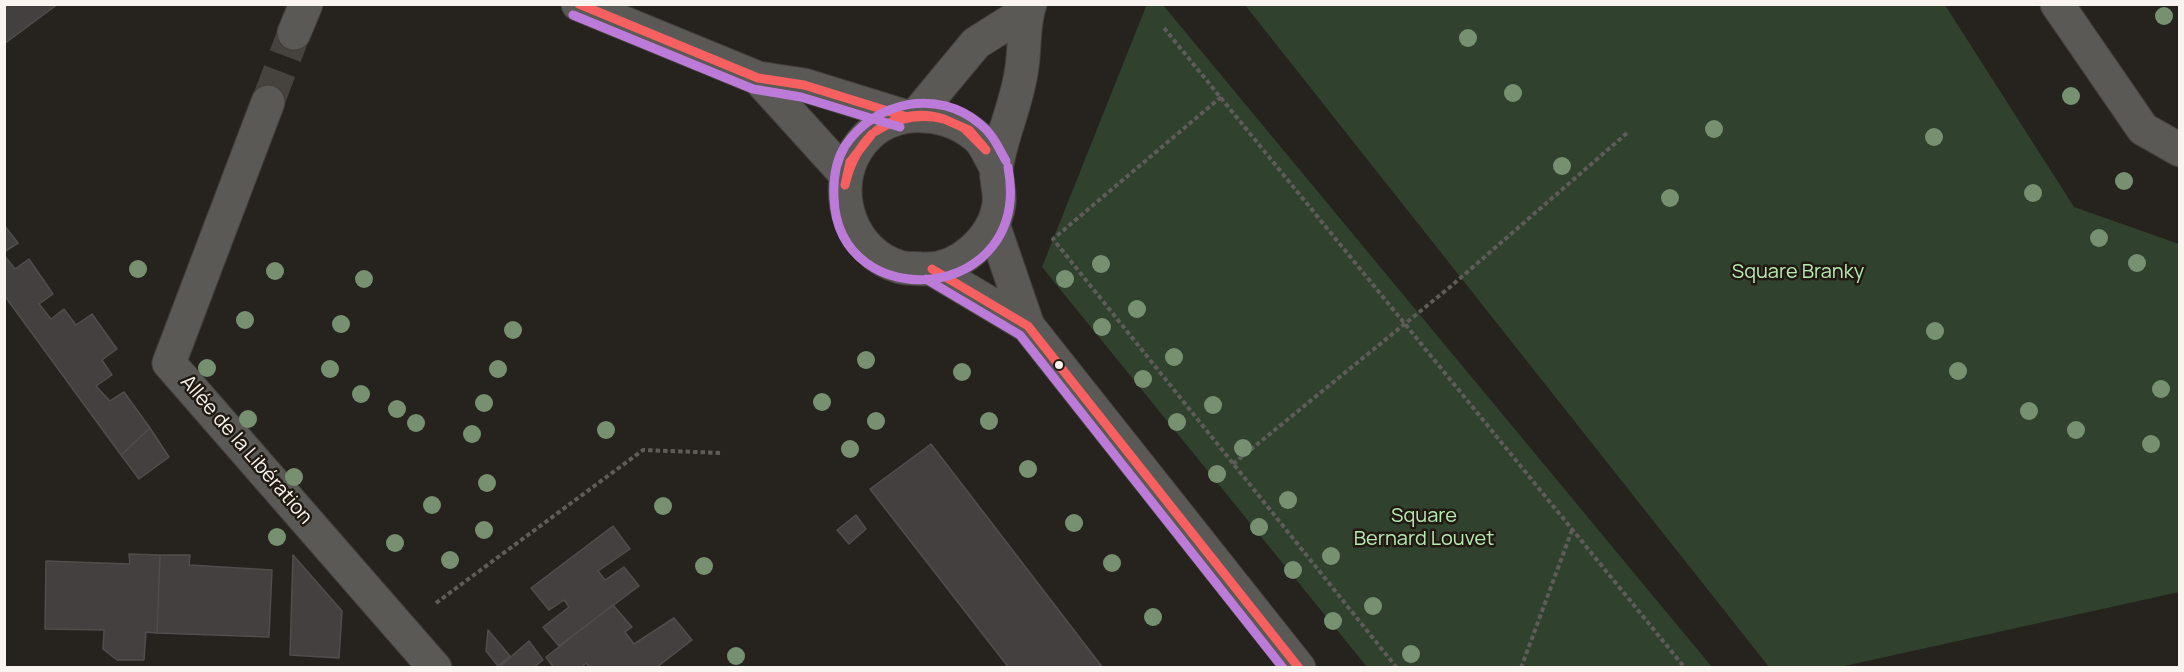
<!DOCTYPE html>
<meta charset="utf-8">
<style>
body{margin:0}
#map{position:relative;width:2184px;height:672px;overflow:hidden;background:#26231e;font-family:Manrope,sans-serif}
canvas{display:block}
.frame{position:absolute;inset:0;border:6px solid #f9f4ef;pointer-events:none}
</style>
<div id="map">
<canvas width="2184" height="672"></canvas>
<div class="frame"></div>
</div>
<script>
const g = document.querySelector('canvas').getContext('2d');
g.lineJoin = 'round';
function fillPath(path, color) {
  g.fillStyle = color;
  g.fill(path, 'evenodd');
}
function trace(path, color, width, dash) {
  g.strokeStyle = color;
  g.lineWidth = width;
  g.lineCap = dash ? 'butt' : 'round';
  g.setLineDash(dash || []);
  g.stroke(path);
}
function label(font, color, halo, rows, align = 'center') {
  g.font = font + ' Manrope,sans-serif';
  g.lineWidth = 5;
  g.setLineDash([]);
  g.textBaseline = 'middle';
  g.strokeStyle = halo;
  g.fillStyle = color;
  for (const [text, x, y, turn = 0] of rows) {
    g.save();
    g.translate(x, y);
    g.rotate((+turn || 0) * Math.PI / 180);
    g.textAlign = isNaN(turn) ? turn : align;
    if (halo) g.strokeText(text, 0, 0);
    g.fillText(text, 0, 0);
    g.restore();
  }
}
const green = new Path2D(`
 M 1147,4 L 1163,5 L 1712,667 L 1367,667 L 1042,267 Z
 M 1245,5 L 1945,5 L 2074,207 L 2179,244 L 2179,592 L 1840,667 L 1769,667 Z`);
const building = new Path2D(`
 M 4,4 L 58,4 L 4,44 Z
 M 4,225 L 18,243 L 4,252 Z
 M 4,255 L 15,269 L 29,259 L 53,294 L 39,304 L 51,319 L 64,309 L 76,325 L 92,314 L 117,349 L 102,360 L 112,375 L 96,386 L 110,401 L 124,392 L 150,428 L 121,455 L 4,295 Z
 M 150,428 L 169,457 L 139,479 L 121,455 Z
 M 931,444 L 1103,668 L 1009,668 L 870,489 Z
 M 856,515 L 866,529 L 849,544 L 837,530 Z
 M 613,526 L 630,549 L 598,571 L 605,580 L 624,567 L 639,586 L 559,646 L 543,627 L 569,607 L 564,600 L 549,610 L 531,588 Z
 M 129,554 L 160,555 L 157,633 L 146,632 L 144,660 L 117,660 L 103,649 L 104,630 L 45,629 L 46,561 L 130,564 Z
 M 160,555 L 190,555 L 189,565 L 272,570 L 269,637 L 157,633 Z
 M 293,555 L 342,611 L 339,658 L 290,655 Z
 M 613,605 L 632,627 L 625,632 L 634,644 L 674,618 L 692,640 L 656,668 L 590,668 L 586,663 L 581,668 L 554,668 L 546,657 Z
 M 488,630 L 510,656 L 498,666 L 486,651 Z
 M 529,641 L 543,660 L 533,668 L 498,668 Z`);
const minorTunnel = new Path2D(`
 M 268,102 L 294,33`);
const path = new Path2D(`
 M 1164,28 L 1685,668
 M 1221,97 L 1053,239 L 1397,668
 M 1233,464 L 1450,287 L 1627,133
 M 436,603 L 643,450 L 722,453
 M 1521,668 L 1572,530`);
const minor = new Path2D(`
 M 578,4 L 758,78 L 804,85 L 904,116
 M 2057,4 L 2143,129 L 2180,150
 M 294,33 L 306,4
 M 758,78 L 846,175
 M 268,102 L 169,363 L 435,668
 M 917,114 L 976,43 L 1027,11
 M 996,167 C 990,158 985,143 976,136 C 941,107 884,107 857,149 C 830,191 851,253 900,267 C 907,269 916,268 923,269 C 958,271 994,239 999,204 C 1001,191 994,177 997,164 C 1003,131 1018,100 1022,67 C 1025,47 1023,24 1030,4
 M 993,224 L 1028,326 L 1299,668
 M 932,269 L 1028,326`);
const bus1 = new Path2D(`
 M 579,4 L 758,78 L 804,85 L 904,116
 M 944,119 L 969,130 L 986,150
 M 944,119 L 964,128 L 986,150
 M 876,131 C 897,116 919,111 944,119
 M 876,131 C 897,118 919,113 944,119
 M 845,185 L 850,162 L 872,134
 M 845,185 C 850,164 857,150 872,134
 M 932,269 L 1028,326 L 1299,668`);
const bus2 = new Path2D(`
 M 573,15 L 753,89 L 801,97 L 900,127
 M 1006,161 C 998,147 993,134 980,124 C 938,88 875,101 845,146 C 835,162 833,179 834,198 C 838,318 1034,304 1008,167
 M 926,279 L 1020,335 L 1283,668`);
const trees = [
 [2164,16],
 [1468,38],
 [1513,93],
 [2071,96],
 [1714,129],
 [1934,137],
 [1562,166],
 [2124,181],
 [2033,193],
 [1670,198],
 [2099,238],
 [2137,263],
 [1101,264],
 [138,269],
 [275,271],
 [364,279],
 [1065,279],
 [1137,309],
 [245,320],
 [341,324],
 [1102,327],
 [513,330],
 [1935,331],
 [1174,357],
 [866,360],
 [207,368],
 [330,369],
 [498,369],
 [1958,371],
 [962,372],
 [1143,379],
 [2161,389],
 [361,394],
 [822,402],
 [484,403],
 [1213,405],
 [397,409],
 [2029,411],
 [248,419],
 [876,421],
 [989,421],
 [1177,422],
 [416,423],
 [606,430],
 [2076,430],
 [472,434],
 [2151,444],
 [1243,448],
 [850,449],
 [1028,469],
 [1217,474],
 [294,477],
 [487,483],
 [1288,500],
 [432,505],
 [663,506],
 [1074,523],
 [1259,527],
 [484,530],
 [277,537],
 [395,543],
 [1331,556],
 [450,560],
 [1112,563],
 [704,566],
 [1293,570],
 [1373,606],
 [1153,617],
 [1333,621],
 [1411,654],
 [736,656]
];
const markers = [
 [1059,365,5,"#f9f4ef"]
];
const parkNames = [
 ["Square Branky",1798,272],
 ["Square",1424,516],
 ["Bernard Louvet",1424,539]
];
const streetNames = [
 ["Allée de la Libération",246,450,49]
];
fillPath(green, '#30412e');
fillPath(building, '#444040');
trace(building, '#504d4c', 1.5);
trace(minorTunnel, '#46423d', 33, [33, 16]);
trace(minor, '#413e3b', 35);
trace(path, '#5e5c59', 4, [4.5, 3]);
trace(minor, '#5b5955', 33);
trace(bus1, '#f66060', 9);
trace(bus2, '#bd7bd9', 9);
g.fillStyle = '#769070';
for (const [x, y] of trees) {
  g.beginPath();
  g.arc(x, y, 9, 0, 2 * Math.PI);
  g.fill();
}
for (const [x, y, r, color] of markers) {
  const dot = new Path2D();
  dot.arc(x, y, r, 0, 2 * Math.PI);
  g.fillStyle = color;
  g.fill(dot);
  trace(dot, '#211a12', 2);
}
label('20px', '#b8eab3', '#211a12', parkNames);
label('20px', '#f9f4ef', '#211a12', streetNames);
</script>
